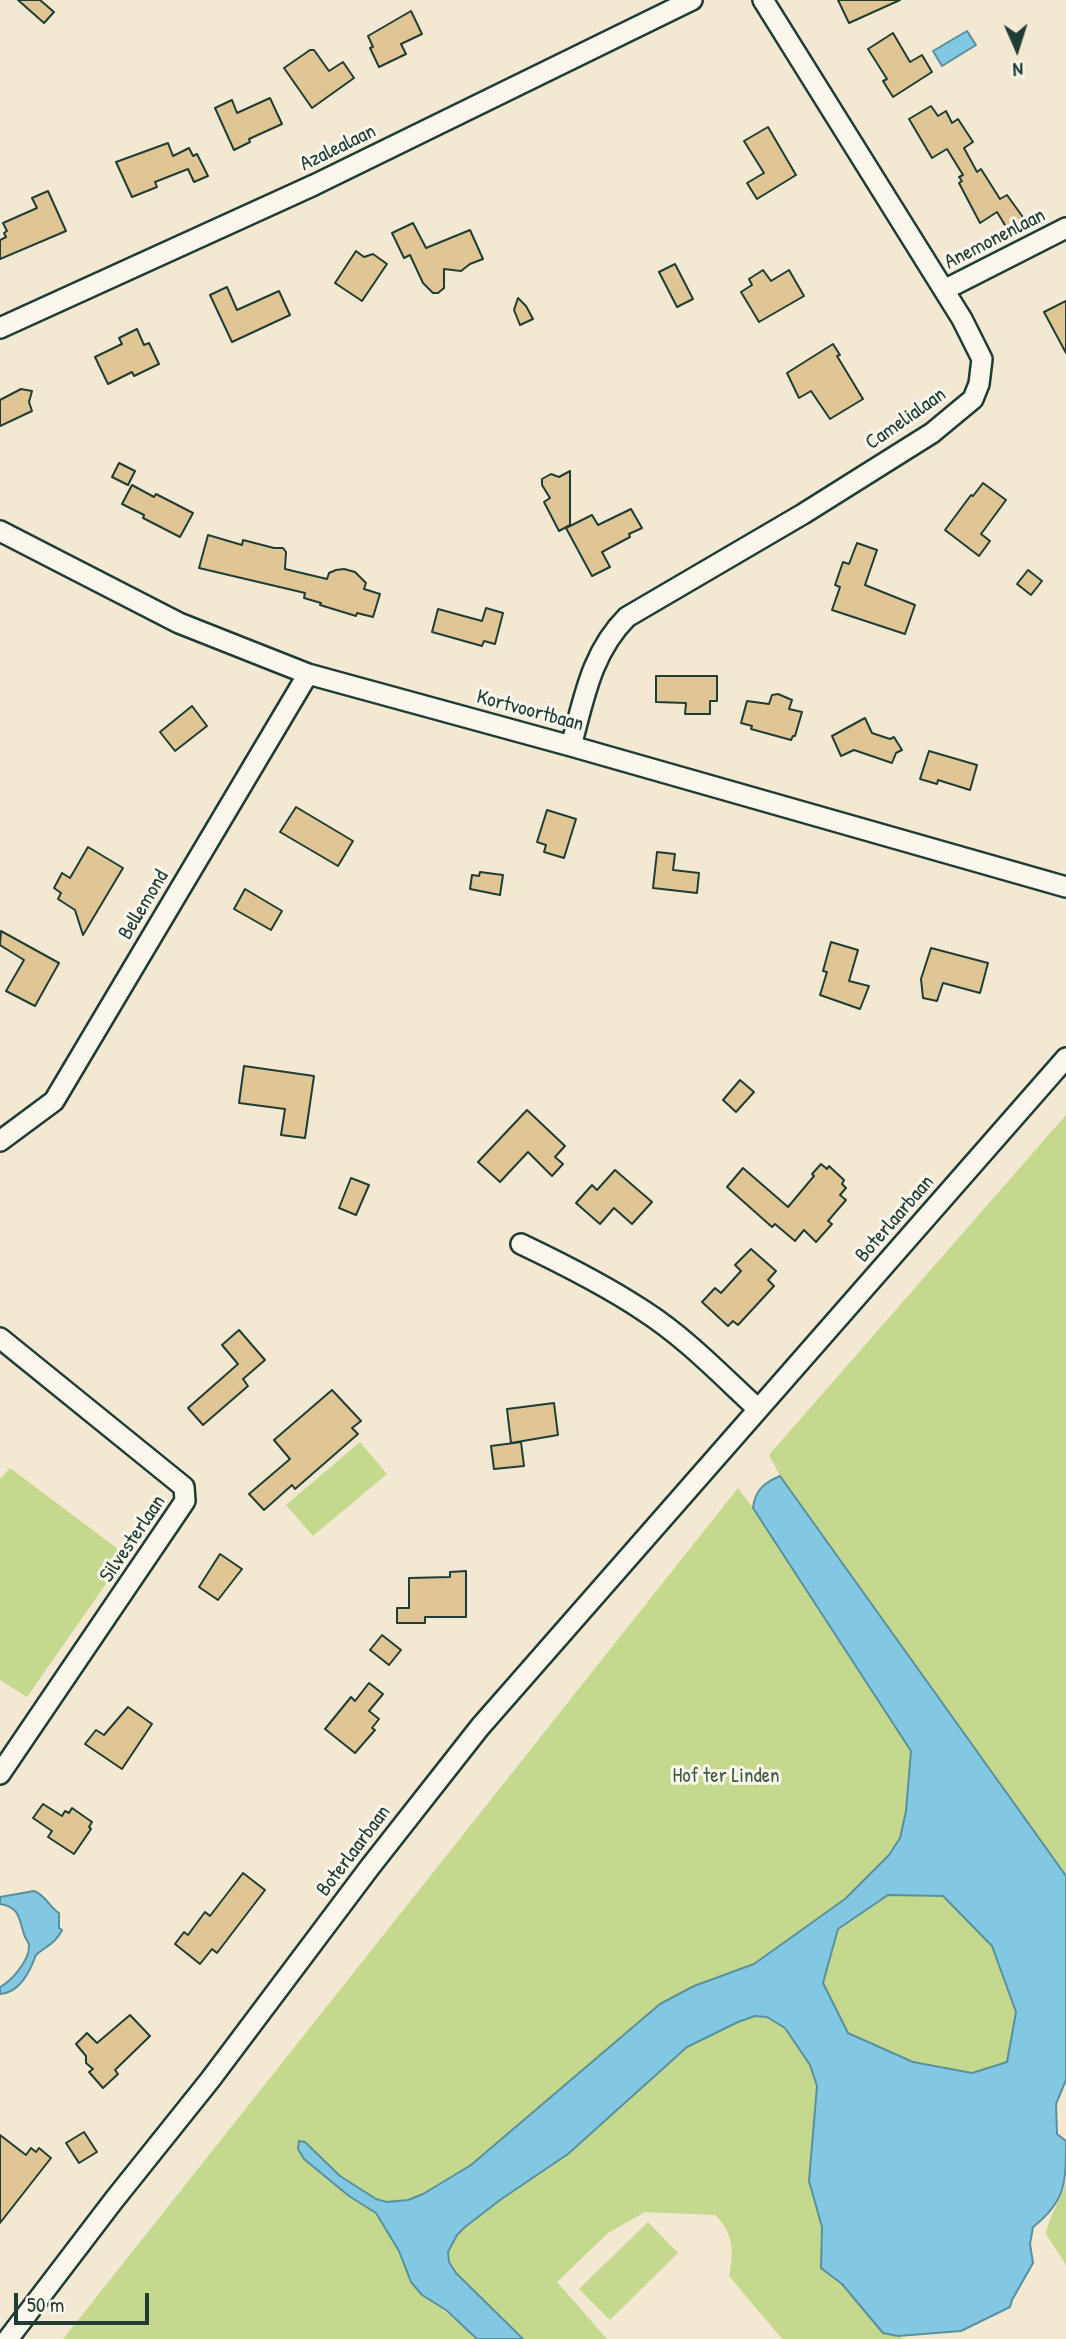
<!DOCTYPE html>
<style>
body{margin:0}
#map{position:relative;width:1066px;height:2339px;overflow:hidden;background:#f3e8d2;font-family:"Patrick Hand",sans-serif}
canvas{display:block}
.north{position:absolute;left:982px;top:14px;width:70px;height:70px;-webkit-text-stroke:5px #fbf7ec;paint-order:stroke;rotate:177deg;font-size:19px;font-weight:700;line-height:28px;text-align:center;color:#1f3d34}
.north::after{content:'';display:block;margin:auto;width:24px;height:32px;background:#1f3d34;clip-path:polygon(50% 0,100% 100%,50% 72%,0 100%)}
.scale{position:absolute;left:14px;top:2293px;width:135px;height:32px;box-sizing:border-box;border:4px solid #1f3d34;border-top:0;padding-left:9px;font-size:21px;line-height:24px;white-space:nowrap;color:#1f3d34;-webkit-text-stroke:5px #fbf7ec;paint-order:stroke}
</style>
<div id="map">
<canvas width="1066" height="2339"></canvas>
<div class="north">N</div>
<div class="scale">50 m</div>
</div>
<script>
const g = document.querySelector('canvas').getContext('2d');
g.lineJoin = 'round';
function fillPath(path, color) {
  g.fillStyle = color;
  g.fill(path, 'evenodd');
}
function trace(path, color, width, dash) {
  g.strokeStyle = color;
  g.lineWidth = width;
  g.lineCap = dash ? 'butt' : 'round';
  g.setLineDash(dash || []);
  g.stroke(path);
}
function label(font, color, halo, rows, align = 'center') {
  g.font = font + ' "Patrick Hand",sans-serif';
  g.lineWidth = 6;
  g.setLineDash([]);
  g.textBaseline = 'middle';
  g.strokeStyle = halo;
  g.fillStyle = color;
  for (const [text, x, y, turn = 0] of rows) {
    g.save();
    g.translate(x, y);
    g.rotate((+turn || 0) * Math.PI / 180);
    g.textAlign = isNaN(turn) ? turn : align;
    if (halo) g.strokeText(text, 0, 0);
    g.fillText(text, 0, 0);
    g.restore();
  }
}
const green = new Path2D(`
 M 1066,1115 L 1066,1876 L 780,1476 L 769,1455 Z
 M 360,1442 L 387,1474 L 313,1536 L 286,1505 Z
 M 10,1468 L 126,1555 L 27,1697 L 0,1680 L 0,1479 Z
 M 738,1488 L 753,1508 L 911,1751 L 906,1811 L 900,1838 L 889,1855 L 845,1899 L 754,1964 L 694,1986 L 660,2004 L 471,2165 L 423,2194 L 408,2200 L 387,2202 L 376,2199 L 340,2176 L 305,2142 L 304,2159 L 349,2196 L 376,2213 L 399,2251 L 411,2282 L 477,2339 L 63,2339 Z
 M 887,1895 L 943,1896 L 992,1946 L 1016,2012 L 1008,2062 L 972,2073 L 913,2062 L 848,2033 L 823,1983 L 838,1929 Z
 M 755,2016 L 767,2017 L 785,2028 L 810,2066 L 817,2086 L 809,2181 L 822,2227 L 821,2268 L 842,2284 L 883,2333 L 907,2339 L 782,2339 L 729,2276 C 734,2251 734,2234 715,2215 L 645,2212 L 608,2233 L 557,2282 L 607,2339 L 523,2339 L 456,2274 L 449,2262 L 448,2252 L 457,2235 L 465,2227 L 500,2200 L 568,2154 L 687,2047 L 738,2022 Z
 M 1066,2181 L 1066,2265 L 1046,2234 C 1050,2212 1061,2202 1066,2181 Z
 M 648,2222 L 678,2253 L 610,2320 L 579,2289 Z`);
const water = new Path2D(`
 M 967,31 L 976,45 L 942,66 L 933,51 Z
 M 780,1476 L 1066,1876 L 1066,2080 L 1056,2104 L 1057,2134 L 1066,2141 C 1066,2183 1066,2201 1033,2227 L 1030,2244 L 1033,2263 L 1012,2300 L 1010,2307 L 961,2331 L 898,2336 L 883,2333 L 842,2284 L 821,2268 L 822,2227 L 809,2181 L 817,2086 L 810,2065 L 785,2028 L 767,2017 L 755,2016 L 738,2022 L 687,2047 L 568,2154 L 500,2200 L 465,2227 L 457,2235 L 448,2252 L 449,2262 L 456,2273 L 523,2339 L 477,2339 L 446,2310 L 422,2295 L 411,2282 L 399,2251 L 376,2213 L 349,2196 L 304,2159 L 298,2149 L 299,2141 L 305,2142 L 340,2176 L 376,2199 L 387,2202 L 408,2200 L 423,2194 L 471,2165 L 660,2004 L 694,1986 L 754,1964 L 845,1899 L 889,1855 L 900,1838 L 906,1811 L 911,1751 L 753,1508 C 755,1490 764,1483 780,1476 ZM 888,1895 L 943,1896 L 992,1946 L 1016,2012 L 1007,2062 L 972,2073 L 913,2062 L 848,2033 L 823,1983 L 838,1929 Z
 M 34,1891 C 47,1896 48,1906 59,1913 L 59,1928 L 62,1930 C 56,1943 46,1946 36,1955 C 30,1971 20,1993 0,1994 L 0,1987 C 12,1981 29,1960 29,1947 C 30,1943 27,1941 25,1937 C 19,1921 21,1907 0,1904 L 0,1897 Z`);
const building = new Path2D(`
 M 18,0 L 40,0 L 54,12 L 44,23 Z
 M 838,0 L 900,0 L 849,23 Z
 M 411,11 L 422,34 L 401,44 L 406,54 L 379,67 L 370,48 L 373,47 L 368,36 Z
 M 893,33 L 910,62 L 922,55 L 932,72 L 893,97 L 883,81 L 887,79 L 868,49 Z
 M 310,50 L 314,50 L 329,71 L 343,62 L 354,78 L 312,108 L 284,68 Z
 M 270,98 L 282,124 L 249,139 L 250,142 L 234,150 L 215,108 L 232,100 L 237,113 Z
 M 931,106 L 938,116 L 946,111 L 952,123 L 958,119 L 973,142 L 964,148 L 977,172 L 981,169 L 1000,199 L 1007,195 L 1025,220 L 1008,230 L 997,212 L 980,223 L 959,183 L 962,181 L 959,177 L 963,175 L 947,149 L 932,158 L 909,119 Z
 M 768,127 L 796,175 L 757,199 L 747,183 L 764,173 L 744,141 Z
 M 168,143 L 173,156 L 189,148 L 193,156 L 197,154 L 208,176 L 194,182 L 188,169 L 155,182 L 157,187 L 132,197 L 116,162 Z
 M 48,191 L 66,231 L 0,259 L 0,240 L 6,237 L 4,233 L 7,231 L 3,223 L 37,208 L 32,198 Z
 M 413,223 L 426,248 L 470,230 L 483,259 L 470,264 L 461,271 L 444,269 L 444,288 L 438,293 L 433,293 L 423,283 L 410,255 L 404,258 L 392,233 Z
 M 356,251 L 364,257 L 373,254 L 387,264 L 362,301 L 335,283 Z
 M 675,264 L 693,299 L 677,307 L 659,272 Z
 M 763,270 L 771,281 L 789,270 L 804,296 L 759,322 L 741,292 L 752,285 L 749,279 Z
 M 227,287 L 237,310 L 279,291 L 290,315 L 232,342 L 210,295 Z
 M 518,298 L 526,306 L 533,319 L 520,325 L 514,310 Z
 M 1066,301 L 1066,353 L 1044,312 Z
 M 137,329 L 144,345 L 149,343 L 159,364 L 134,376 L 132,372 L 108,384 L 95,357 L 122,344 L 119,338 Z
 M 833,344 L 840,355 L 837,356 L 863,399 L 830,419 L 811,391 L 799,398 L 787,373 Z
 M 21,389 L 32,391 L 29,402 L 32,411 L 0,426 L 0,400 Z
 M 119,463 L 135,471 L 128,485 L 112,477 Z
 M 570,471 L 570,525 L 559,531 L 544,502 L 550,498 L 542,485 L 542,479 L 551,474 L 559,477 Z
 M 983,483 L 1006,500 L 981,534 L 990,541 L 979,556 L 945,530 L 971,495 L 973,496 Z
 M 132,485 L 154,497 L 156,494 L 193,513 L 180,537 L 143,518 L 144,515 L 122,504 Z
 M 631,509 L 642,528 L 629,534 L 630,537 L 602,552 L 610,567 L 592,576 L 566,528 L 592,515 L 598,525 Z
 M 208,535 L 242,545 L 243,540 L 274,548 L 283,548 L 286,552 L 285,569 L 327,579 L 329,573 L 336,570 L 344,569 L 355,572 L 366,583 L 364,589 L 380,594 L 373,617 L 357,613 L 356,616 L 320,605 L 321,603 L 304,598 L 305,593 L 199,568 Z
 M 857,543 L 877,550 L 865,585 L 915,605 L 905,634 L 832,610 L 840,587 L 835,585 L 843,562 L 849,564 Z
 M 1028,570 L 1042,581 L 1031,595 L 1017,584 Z
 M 486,608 L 503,613 L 495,644 L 484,641 L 482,646 L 432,632 L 438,609 L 482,621 Z
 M 656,676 L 717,676 L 717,701 L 710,701 L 710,714 L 685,714 L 686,703 L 656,702 Z
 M 778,694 L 792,700 L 789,709 L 802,712 L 795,736 L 793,736 L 791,740 L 751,729 L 752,726 L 741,723 L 747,701 L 769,704 L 772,695 Z
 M 192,706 L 207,726 L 175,751 L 160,732 Z
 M 865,718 L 872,733 L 890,739 L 894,737 L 902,750 L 896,753 L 892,763 L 854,750 L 841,756 L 832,736 Z
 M 929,751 L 977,765 L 970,790 L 938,780 L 937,784 L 920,779 Z
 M 296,807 L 353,841 L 338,866 L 280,832 Z
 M 547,810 L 576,819 L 564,858 L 544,852 L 546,845 L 537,842 Z
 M 88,847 L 123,868 L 83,935 L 75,910 L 58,899 L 61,893 L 54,888 L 62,873 L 70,878 Z
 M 657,852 L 675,854 L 673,870 L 699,873 L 697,893 L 653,888 Z
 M 480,872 L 503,875 L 500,895 L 470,889 L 472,875 L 479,876 Z
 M 245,889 L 282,911 L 271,930 L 234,909 Z
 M 1,931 L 59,963 L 35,1006 L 6,991 L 24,960 L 0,945 Z
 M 831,942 L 858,950 L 849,981 L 869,986 L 860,1009 L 820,995 L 827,972 L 823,971 Z
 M 931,948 L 988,963 L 980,993 L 943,983 L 937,1001 L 923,998 L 921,979 Z
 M 244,1066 L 314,1076 L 305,1138 L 281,1135 L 285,1109 L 239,1103 Z
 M 740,1080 L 754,1092 L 736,1112 L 723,1100 Z
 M 527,1110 L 565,1146 L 555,1157 L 563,1164 L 552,1176 L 528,1152 L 500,1182 L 478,1162 Z
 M 821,1164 L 827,1169 L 829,1166 L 844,1180 L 842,1184 L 846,1188 L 840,1195 L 846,1200 L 828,1221 L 832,1224 L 816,1242 L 804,1230 L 795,1241 L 775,1224 L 772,1227 L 727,1187 L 743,1168 L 788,1207 L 814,1176 L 812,1174 Z
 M 615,1170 L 652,1202 L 632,1224 L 614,1208 L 600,1224 L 576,1203 L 592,1185 L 597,1190 Z
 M 351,1178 L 369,1185 L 356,1215 L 339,1208 Z
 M 751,1249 L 776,1271 L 768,1280 L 774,1286 L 738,1325 L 733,1321 L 728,1326 L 702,1302 L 715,1288 L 721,1293 L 741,1271 L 735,1265 Z
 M 239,1330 L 265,1360 L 243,1379 L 248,1386 L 203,1425 L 188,1408 L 238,1364 L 222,1345 Z
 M 332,1390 L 361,1421 L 352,1428 L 358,1434 L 295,1489 L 292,1485 L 264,1510 L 249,1494 L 290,1459 L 274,1440 Z
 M 554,1403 L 558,1435 L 511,1443 L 507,1409 Z
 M 521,1442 L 524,1466 L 494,1469 L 491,1446 Z
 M 220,1554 L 242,1569 L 218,1600 L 199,1587 Z
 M 466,1571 L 466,1617 L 425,1617 L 425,1623 L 397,1623 L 397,1608 L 409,1608 L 409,1578 L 450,1577 L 450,1572 Z
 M 382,1635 L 401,1650 L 389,1665 L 370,1650 Z
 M 369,1683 L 383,1694 L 369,1711 L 379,1719 L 372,1728 L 375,1730 L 355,1753 L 325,1729 L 351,1697 L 355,1701 Z
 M 128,1707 L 152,1724 L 122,1769 L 85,1744 L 96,1730 L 104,1735 Z
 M 43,1804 L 62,1816 L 65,1811 L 69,1813 L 72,1808 L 92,1822 L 89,1827 L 91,1829 L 74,1854 L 48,1837 L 52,1831 L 33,1818 Z
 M 243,1873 L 265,1890 L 217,1953 L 212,1949 L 200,1964 L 175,1944 L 184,1932 L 188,1935 L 205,1912 L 210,1916 Z
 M 130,2015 L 150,2036 L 115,2070 L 118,2074 L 103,2088 L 89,2072 L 93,2069 L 86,2063 L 86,2056 L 76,2044 L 87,2033 L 97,2043 Z
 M 84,2132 L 97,2152 L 79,2163 L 66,2143 Z
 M 0,2135 L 26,2155 L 31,2148 L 36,2152 L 39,2148 L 51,2158 L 0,2223 Z`);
const minor = new Path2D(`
 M 944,290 L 1066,228
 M 0,328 L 314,185 L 692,0
 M 0,531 L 179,623 L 308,674 L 571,746 L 1066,887
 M 571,746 C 584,699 591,653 627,617 L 803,514 L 932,433 L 973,399 L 979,384 L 982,359 L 962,319 L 763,0
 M 0,1141 L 54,1101 L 308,674
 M 521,1244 C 563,1264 605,1285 644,1311 C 686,1338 721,1375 758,1409
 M 0,1338 L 184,1487 L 185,1501 L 0,1774
 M 8,2339 L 114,2200 L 210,2080 L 370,1867 L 480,1727 L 1066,1058`);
const streetNames = [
 ["Azalealaan",338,148,-26],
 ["Anemonenlaan",995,239,-27],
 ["Camelialaan",906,419,-35],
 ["Kortvoortbaan",530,711,15],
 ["Bellemond",144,905,-59],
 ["Boterlaarbaan",895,1219,-49],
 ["Silvesterlaan",133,1539,-56],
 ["Boterlaarbaan",354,1851,-53]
];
const parkNames = [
 ["Hof ter Linden",726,1776]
];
fillPath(green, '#c5d98e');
fillPath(water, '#82c8e3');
trace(water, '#5a909d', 2);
fillPath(building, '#e0c595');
trace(building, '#1f3d34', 2);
trace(minor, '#1f3d34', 24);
trace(minor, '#fbf7ec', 19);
label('21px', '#1f3d34', '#fbf7ec', streetNames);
label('21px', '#405c46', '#fbf7ec', parkNames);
</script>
